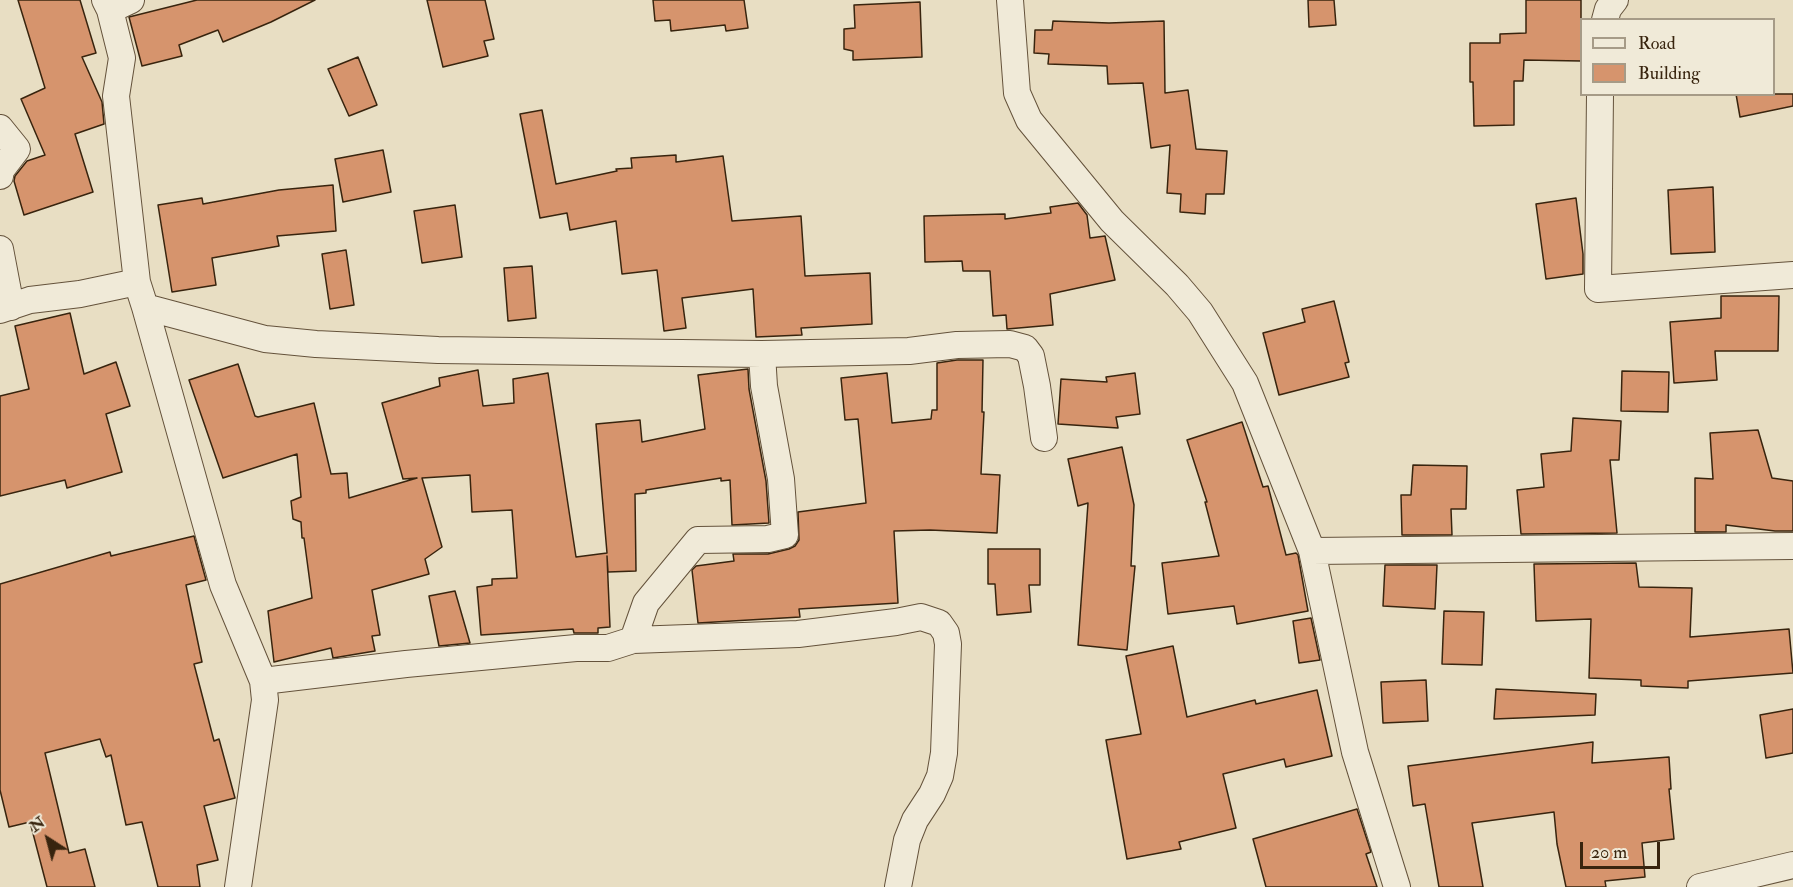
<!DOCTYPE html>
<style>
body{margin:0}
#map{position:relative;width:1793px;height:887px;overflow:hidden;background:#e8dec3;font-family:"IM FELL Double Pica",serif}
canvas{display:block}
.legend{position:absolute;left:1580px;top:18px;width:195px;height:78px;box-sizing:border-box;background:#f0ead8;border:2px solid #a69b87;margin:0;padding:8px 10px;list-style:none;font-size:18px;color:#38240e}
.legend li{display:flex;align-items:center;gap:12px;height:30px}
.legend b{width:30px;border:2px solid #a69b87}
.north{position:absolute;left:18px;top:809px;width:60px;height:60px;-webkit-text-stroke:4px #f0ead8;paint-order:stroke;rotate:324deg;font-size:16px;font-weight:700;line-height:24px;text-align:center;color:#38240e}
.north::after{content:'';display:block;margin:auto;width:21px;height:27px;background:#38240e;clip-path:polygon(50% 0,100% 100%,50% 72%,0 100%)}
.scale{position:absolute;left:1580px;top:842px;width:80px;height:27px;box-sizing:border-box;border:3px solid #38240e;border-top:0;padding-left:8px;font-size:18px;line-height:21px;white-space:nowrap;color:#38240e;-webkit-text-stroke:4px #f0ead8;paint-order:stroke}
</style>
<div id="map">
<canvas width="1793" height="887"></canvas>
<ul class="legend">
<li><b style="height:8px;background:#f0ead8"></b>Road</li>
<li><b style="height:16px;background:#d6946d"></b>Building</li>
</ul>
<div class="north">N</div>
<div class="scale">20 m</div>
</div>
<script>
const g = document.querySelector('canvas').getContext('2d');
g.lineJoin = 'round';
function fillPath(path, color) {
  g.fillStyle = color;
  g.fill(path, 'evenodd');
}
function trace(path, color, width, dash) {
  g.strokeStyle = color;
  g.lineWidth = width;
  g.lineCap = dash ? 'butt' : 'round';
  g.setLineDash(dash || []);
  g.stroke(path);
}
const building = new Path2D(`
 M 18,0 L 80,0 L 96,53 L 82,57 L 102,102 L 104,124 L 75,134 L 93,192 L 24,215 L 14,181 L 15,176 L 27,161 L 45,155 L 21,99 L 45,88 Z
 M 197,0 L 315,0 L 271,22 L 223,42 L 218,30 L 179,45 L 182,56 L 142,66 L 129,17 Z
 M 427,0 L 485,0 L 494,39 L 484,41 L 488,56 L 443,67 Z
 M 653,0 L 744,0 L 748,28 L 726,31 L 725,25 L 671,31 L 670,20 L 655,21 Z
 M 1308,0 L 1334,0 L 1336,25 L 1309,27 Z
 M 1526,0 L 1581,0 L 1581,61 L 1524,60 L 1523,81 L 1514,81 L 1514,125 L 1474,126 L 1473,82 L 1470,82 L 1470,43 L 1500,43 L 1500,34 L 1526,33 Z
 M 920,2 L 922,57 L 853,60 L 853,51 L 844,49 L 844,29 L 855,28 L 854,5 Z
 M 1053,21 L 1109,23 L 1164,21 L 1165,93 L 1188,90 L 1196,149 L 1227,151 L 1224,194 L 1206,194 L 1205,214 L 1180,212 L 1181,194 L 1167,193 L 1170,145 L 1151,148 L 1143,83 L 1108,84 L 1107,66 L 1048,64 L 1049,54 L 1034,53 L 1035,30 L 1052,30 Z
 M 358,57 L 377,105 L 349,116 L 328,69 Z
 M 1736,94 L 1793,94 L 1793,106 L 1740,117 Z
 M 542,110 L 556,184 L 617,171 L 616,169 L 632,168 L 631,158 L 676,155 L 676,162 L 723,156 L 732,221 L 801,216 L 805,276 L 870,273 L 872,324 L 801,328 L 802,335 L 756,337 L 753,289 L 682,298 L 686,328 L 664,331 L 657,270 L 622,274 L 616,221 L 570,230 L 567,213 L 540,218 L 520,114 Z
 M 383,150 L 391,192 L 343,202 L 335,159 Z
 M 333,185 L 336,231 L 277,236 L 279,246 L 212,258 L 216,285 L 172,292 L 158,205 L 202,198 L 203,204 L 279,190 Z
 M 1713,187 L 1715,252 L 1671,254 L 1668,190 Z
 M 1576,198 L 1583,254 L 1583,274 L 1546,279 L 1536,204 Z
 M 1078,203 L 1087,215 L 1090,238 L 1105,236 L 1115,280 L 1050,294 L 1053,325 L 1007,329 L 1006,315 L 993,316 L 990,271 L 963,271 L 962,261 L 925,262 L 924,216 L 1005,214 L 1005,219 L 1051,213 L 1050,207 Z
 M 455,205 L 462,257 L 422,263 L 414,211 Z
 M 346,250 L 354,305 L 330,309 L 322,254 Z
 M 532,266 L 536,318 L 508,321 L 504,268 Z
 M 1721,296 L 1779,296 L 1778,351 L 1715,351 L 1717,380 L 1674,383 L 1670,322 L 1721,318 Z
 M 1334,301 L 1349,362 L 1345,363 L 1349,377 L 1279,395 L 1263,333 L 1305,322 L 1302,309 Z
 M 70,313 L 84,374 L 116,362 L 130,406 L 106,414 L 122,472 L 67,488 L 65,480 L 0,496 L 0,396 L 29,389 L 15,326 Z
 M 957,360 L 983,360 L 982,412 L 984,412 L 981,474 L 1000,475 L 997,533 L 930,530 L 894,531 L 898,603 L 799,609 L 800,617 L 698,623 L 692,570 L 696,566 L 734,561 L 733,554 L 768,554 L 789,549 L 795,546 L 799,540 L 798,512 L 866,503 L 858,419 L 845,420 L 841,378 L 887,373 L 892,423 L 931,419 L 932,410 L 937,410 L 937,363 Z
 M 238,364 L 255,416 L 258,417 L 314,403 L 331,474 L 347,473 L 349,498 L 417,478 L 403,479 L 382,403 L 440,386 L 439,378 L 478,370 L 483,406 L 514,403 L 513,379 L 548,373 L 576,557 L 607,553 L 596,424 L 640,420 L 642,442 L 705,429 L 698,375 L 748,369 L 749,389 L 766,481 L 769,523 L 732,525 L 730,480 L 721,481 L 721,478 L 646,490 L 646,493 L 635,494 L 636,571 L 608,572 L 607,556 L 610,627 L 598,628 L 598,633 L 574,633 L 573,629 L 481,635 L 477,587 L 492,585 L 492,579 L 517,578 L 512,510 L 472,512 L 470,475 L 422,478 L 442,547 L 425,559 L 429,574 L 372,590 L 380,635 L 372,636 L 375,651 L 333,658 L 331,648 L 274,662 L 268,611 L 312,598 L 304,538 L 302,538 L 301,522 L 293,519 L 291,501 L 301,497 L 297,454 L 223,478 L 189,380 Z
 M 1622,371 L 1669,372 L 1668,412 L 1621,411 Z
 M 1135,373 L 1140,414 L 1116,417 L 1118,428 L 1058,424 L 1061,379 L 1107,382 L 1106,377 Z
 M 1573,418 L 1621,421 L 1619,460 L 1610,460 L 1617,533 L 1521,534 L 1517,490 L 1544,487 L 1541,454 L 1571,451 Z
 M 1242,422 L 1263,487 L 1268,486 L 1286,555 L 1296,553 L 1298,555 L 1308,611 L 1237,624 L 1234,606 L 1168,614 L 1162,563 L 1219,556 L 1205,502 L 1207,502 L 1187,440 Z
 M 1758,430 L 1772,478 L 1793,481 L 1793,531 L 1775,531 L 1726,525 L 1726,532 L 1695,532 L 1695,478 L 1713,479 L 1710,433 Z
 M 1122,447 L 1134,505 L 1131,566 L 1135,566 L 1127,650 L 1078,645 L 1088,503 L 1078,506 L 1068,459 Z
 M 1413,465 L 1467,466 L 1466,509 L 1451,509 L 1452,535 L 1402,535 L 1401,495 L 1411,495 Z
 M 194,536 L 206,580 L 186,585 L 202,662 L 194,664 L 214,741 L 219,739 L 235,798 L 204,806 L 218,860 L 197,865 L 200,887 L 158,887 L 142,822 L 126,825 L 111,755 L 106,757 L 100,739 L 45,753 L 69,853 L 85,849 L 95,887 L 47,887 L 30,822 L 9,827 L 0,790 L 0,584 L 110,552 L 111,556 Z
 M 988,549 L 1040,549 L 1040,585 L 1029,585 L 1031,612 L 997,615 L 995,584 L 988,584 Z
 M 1636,563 L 1639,587 L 1692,588 L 1690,637 L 1789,629 L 1793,673 L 1688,681 L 1688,688 L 1641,686 L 1641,680 L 1589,678 L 1591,619 L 1536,621 L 1534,564 Z
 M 1385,565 L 1437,565 L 1435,609 L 1383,606 Z
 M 455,591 L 470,643 L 439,646 L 429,596 Z
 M 1444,611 L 1484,612 L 1482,665 L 1442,664 Z
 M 1311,618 L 1320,660 L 1299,663 L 1293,621 Z
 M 1173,646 L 1187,717 L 1255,700 L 1256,704 L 1317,690 L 1332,756 L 1286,767 L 1284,759 L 1223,774 L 1236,828 L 1179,842 L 1181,849 L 1127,859 L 1106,740 L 1141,734 L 1126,656 Z
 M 1426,680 L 1428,721 L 1383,723 L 1381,682 Z
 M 1496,689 L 1596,694 L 1595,715 L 1494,719 Z
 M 1793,709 L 1793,753 L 1766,758 L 1760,715 Z
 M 1593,742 L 1592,763 L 1669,757 L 1671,789 L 1669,789 L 1674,839 L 1642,843 L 1645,877 L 1605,881 L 1606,887 L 1566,887 L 1557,844 L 1554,812 L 1472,823 L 1483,887 L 1439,887 L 1425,804 L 1413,806 L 1408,766 Z
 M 1357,809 L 1371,852 L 1366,854 L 1377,887 L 1266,887 L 1253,839 Z`);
const minor = new Path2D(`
 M 105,0 L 110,10 L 122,58 L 116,96 L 137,282
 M 1010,0 L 1017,93 L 1029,120 L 1112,221 L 1177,285 L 1200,312 L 1245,383 L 1312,551 L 1355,752 L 1397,887
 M 110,10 L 131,0
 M 1605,20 L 1608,9 L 1615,0
 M 1600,94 L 1598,289 L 1793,275
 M 0,128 L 17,149 L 1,170 L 0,176
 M 0,249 L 11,307
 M 145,307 L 223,585 L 263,681 L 265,700 L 238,887
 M 0,310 L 30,300 L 80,294 L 137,282 L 145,307 L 265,339 L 316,344 L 438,350 L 762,354 L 909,351 L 957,345 L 1010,344 L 1025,348 L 1031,356 L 1037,386 L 1044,438
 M 1312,551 L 1793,546
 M 633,640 L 798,634 L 896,622 L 921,617 L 939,623 L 946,633 L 948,644 L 944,753 L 940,776 L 932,794 L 915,820 L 907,840 L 898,887
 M 263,681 L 406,664 L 576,648 L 608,648 L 633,640 L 646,603 L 698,540 L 768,539 L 785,535 L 781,479 L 764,386 L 762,354
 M 1700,887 L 1793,865`);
fillPath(building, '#d6946d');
trace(building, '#38240e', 1.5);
trace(minor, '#64523b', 28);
trace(minor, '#f0ead8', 26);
</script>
